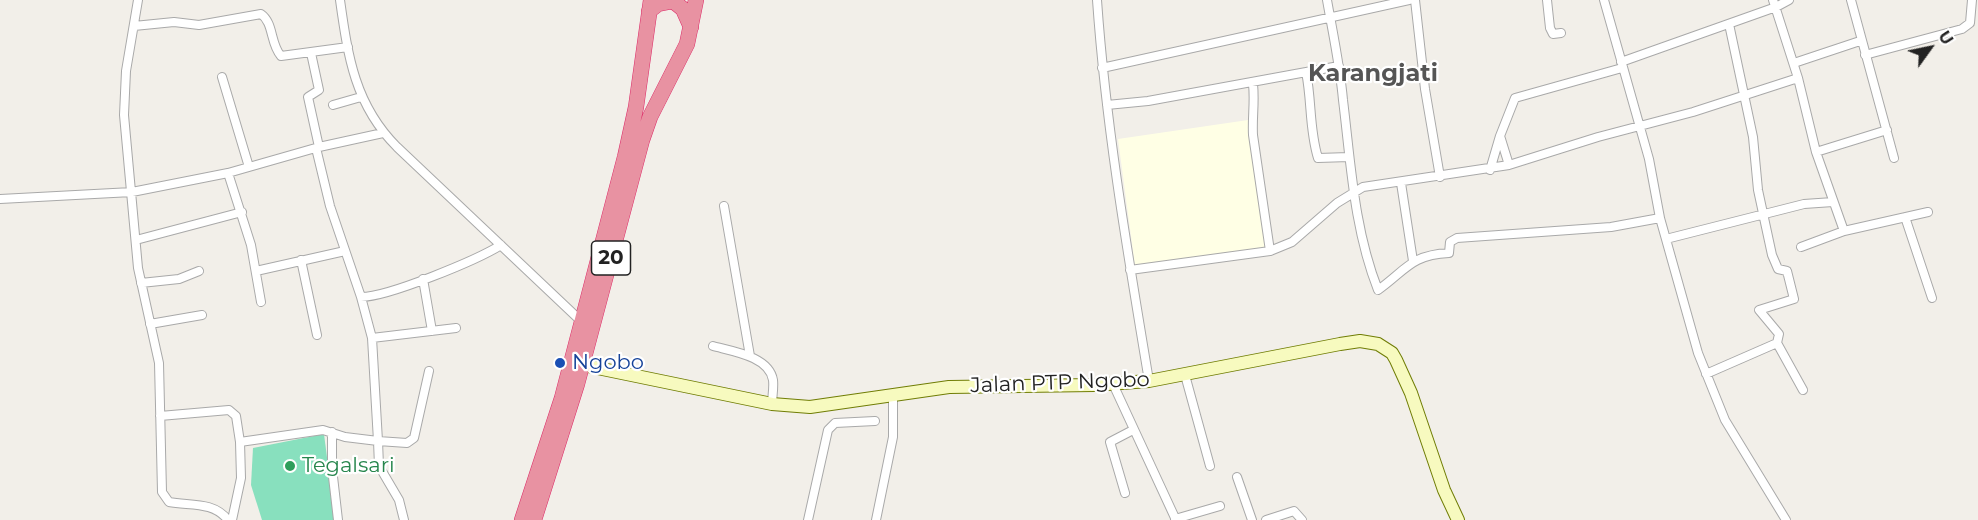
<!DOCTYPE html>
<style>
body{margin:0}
#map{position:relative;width:1978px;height:520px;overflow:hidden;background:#f2efe9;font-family:Montserrat,sans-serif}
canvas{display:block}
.north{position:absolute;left:1900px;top:18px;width:60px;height:60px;-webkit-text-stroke:4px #fff;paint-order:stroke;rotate:57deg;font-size:16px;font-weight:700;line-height:24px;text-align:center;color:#222}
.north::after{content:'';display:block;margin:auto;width:21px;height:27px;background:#222;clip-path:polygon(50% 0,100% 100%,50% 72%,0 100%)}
</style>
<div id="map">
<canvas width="1978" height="520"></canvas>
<div class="north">U</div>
</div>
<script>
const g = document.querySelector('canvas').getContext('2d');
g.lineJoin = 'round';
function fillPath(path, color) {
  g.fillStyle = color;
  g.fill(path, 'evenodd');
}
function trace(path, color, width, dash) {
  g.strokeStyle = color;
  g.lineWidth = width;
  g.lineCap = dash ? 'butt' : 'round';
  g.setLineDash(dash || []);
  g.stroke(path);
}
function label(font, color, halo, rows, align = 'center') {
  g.font = font + ' Montserrat,sans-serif';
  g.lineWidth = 4.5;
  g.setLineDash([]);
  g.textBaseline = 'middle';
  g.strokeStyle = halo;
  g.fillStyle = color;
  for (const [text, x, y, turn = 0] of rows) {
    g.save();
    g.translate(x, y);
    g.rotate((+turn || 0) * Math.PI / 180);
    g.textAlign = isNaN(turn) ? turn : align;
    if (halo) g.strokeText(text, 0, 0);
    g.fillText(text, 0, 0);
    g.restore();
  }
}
const education = new Path2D(`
 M 1248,120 L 1268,248 L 1135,266 L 1118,139 Z`);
const pitch = new Path2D(`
 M 324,434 L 335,520 L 262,520 L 251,485 L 253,448 Z`);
const street = new Path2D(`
 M 138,0 L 126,71 L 124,115 L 138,268 L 159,363 L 162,492 L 169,502 C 190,506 213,501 228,520
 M 340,0 C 348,57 355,105 397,147 L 582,322
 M 1097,0 C 1106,128 1128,255 1149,381
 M 1327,0 C 1333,34 1340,66 1343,100 C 1351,165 1354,229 1378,290 C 1407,269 1411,255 1449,253 L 1450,242 L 1457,238 L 1611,227 L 1660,218
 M 1415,0 L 1425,89 L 1440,177
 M 1547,0 L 1550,28 L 1553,34 L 1561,33
 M 1604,0 L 1649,159 L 1660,218 L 1698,353 L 1725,420 L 1786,520
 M 1773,0 L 1798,78 L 1816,152 L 1844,231 L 1928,212
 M 1851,0 L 1894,158
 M 134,26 L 174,22 L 199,25 L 261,14 C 274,23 270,44 281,56 L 348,47
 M 311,53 L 319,90 L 308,97 L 319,147
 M 1865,55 L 1962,29 L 1970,23 L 1972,0
 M 1621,62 L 1776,7 L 1789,0
 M 1794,63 L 1860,41
 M 1102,68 L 1409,0
 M 1306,72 C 1312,101 1309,129 1318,158 L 1349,157
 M 222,77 L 249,167
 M 1253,84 C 1255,102 1252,117 1253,135 L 1270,251
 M 333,105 L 361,97
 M 1107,105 L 1148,101 L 1339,66
 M 1500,136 L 1509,165
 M 316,148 L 330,206 L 361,297 C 388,297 477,260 501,245
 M 1816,152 L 1887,130
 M 1490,170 L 1500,136 L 1515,98 L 1622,68
 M 228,173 L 251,245 L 261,302
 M 1401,183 L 1413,261
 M 0,199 L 132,192 L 228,173 L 319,147 L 383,133
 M 724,206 L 750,356
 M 1905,217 L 1932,298
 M 1666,239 L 1804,204 L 1833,202
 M 136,240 L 242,212
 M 1801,247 L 1844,231
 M 301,260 L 317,335
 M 1130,270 L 1270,251 L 1292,242 L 1337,203 L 1363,187 L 1509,165 L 1598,137 L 1693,112 L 1798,78
 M 256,271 L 345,251
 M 423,279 L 432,331
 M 141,283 L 179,279 L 199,271
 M 361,297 L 372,338 L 456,328
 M 150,324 L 202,315
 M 372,338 L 378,441 L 407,443 L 414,438 L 429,371
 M 1777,343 L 1803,390
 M 713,346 C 731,351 769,356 773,380 C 774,388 772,397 772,404
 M 1706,374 L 1777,343 L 1779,334 L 1759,310 L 1794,299 L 1787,271 L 1778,269 L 1772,255 L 1758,190 L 1753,137 L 1729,24
 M 1185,375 L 1210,466
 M 1113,384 L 1176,520
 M 160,416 L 229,410 L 236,416 L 240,442
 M 332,432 L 332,468 L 338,520
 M 1237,477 L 1252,520
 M 1125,493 L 1110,442 L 1133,430
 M 1175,519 L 1220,506
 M 232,520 L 241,478 L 240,442 L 323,430 L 345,437 L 378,441 L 379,466 L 399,500 L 404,520
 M 808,520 L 828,430 L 835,423 L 875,421
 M 876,520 L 893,437 L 893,394
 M 1266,520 L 1294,511 L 1302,520`);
const secondary = new Path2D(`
 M 583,365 L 772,404 L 810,407 L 949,387 L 1094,385 L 1149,381 L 1340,344 L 1360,341 L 1378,344 L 1392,353 L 1396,360 L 1411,393 L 1444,490 L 1458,520`);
const highway = new Path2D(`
 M 649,11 L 658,4 L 673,1 L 683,9 L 691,27
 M 522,520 L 562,398 L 625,157 L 636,107 L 651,0
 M 534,520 L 577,384 L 642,140 L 650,117 L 687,44 L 696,0`);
const markers = [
 [560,363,6,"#1a4fb4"],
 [290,466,6,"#2e9e5b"]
];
const shields = [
 [611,258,39]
];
const shieldNames = [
 ["20",611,258]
];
const transitNames = [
 ["Ngobo",572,363]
];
const streetNames = [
 ["Jalan PTP Ngobo",1060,383,-2]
];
const leisureNames = [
 ["Tegalsari",302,466]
];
const quarterNames = [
 ["Karangjati",1373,74]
];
fillPath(education, '#ffffe5');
fillPath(pitch, '#88e0be');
trace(street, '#a9a9a9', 10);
trace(secondary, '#707d05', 14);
trace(highway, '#dc2a67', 16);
trace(street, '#fff', 8);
trace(secondary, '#f7fabf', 12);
trace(highway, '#e892a2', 15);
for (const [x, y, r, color] of markers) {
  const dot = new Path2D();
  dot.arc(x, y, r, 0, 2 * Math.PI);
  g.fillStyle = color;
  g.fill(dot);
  trace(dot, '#fff', 2);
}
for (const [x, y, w] of shields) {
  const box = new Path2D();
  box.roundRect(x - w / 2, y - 17, w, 34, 4.5);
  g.fillStyle = '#fff';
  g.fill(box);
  trace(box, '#222', 1.5);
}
label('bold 20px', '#222', null, shieldNames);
label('21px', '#164399', '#fff', transitNames, 'left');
label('21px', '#222', '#fff', streetNames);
label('21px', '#27864d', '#fff', leisureNames, 'left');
label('bold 24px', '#555', '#fff', quarterNames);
</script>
